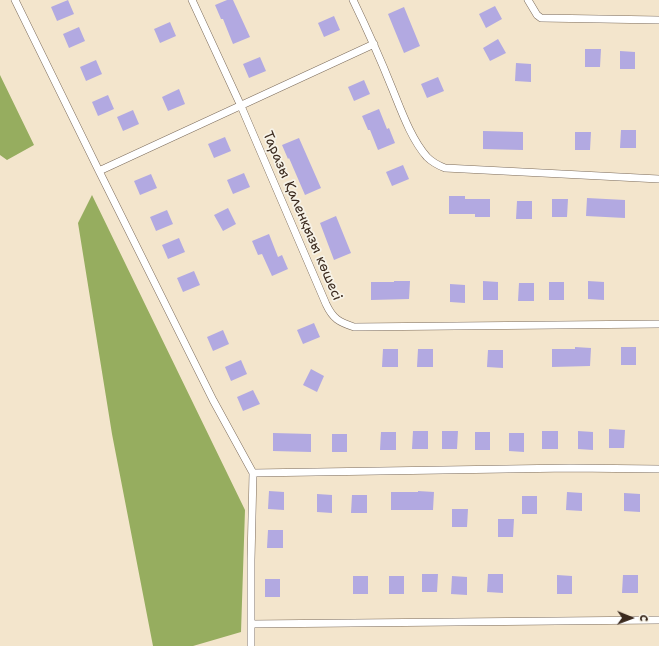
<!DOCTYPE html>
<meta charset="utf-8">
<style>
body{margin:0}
#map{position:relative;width:659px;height:646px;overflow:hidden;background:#f3e5cc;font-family:"Shantell Sans",sans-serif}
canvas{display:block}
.north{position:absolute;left:611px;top:598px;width:40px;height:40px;-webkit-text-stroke:3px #f7f3e8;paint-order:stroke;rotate:91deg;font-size:11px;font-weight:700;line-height:16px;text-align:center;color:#3b2a1e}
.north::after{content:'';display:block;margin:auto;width:14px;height:18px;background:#3b2a1e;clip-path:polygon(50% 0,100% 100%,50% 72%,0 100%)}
</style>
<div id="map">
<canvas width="659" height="646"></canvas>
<div class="north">С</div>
</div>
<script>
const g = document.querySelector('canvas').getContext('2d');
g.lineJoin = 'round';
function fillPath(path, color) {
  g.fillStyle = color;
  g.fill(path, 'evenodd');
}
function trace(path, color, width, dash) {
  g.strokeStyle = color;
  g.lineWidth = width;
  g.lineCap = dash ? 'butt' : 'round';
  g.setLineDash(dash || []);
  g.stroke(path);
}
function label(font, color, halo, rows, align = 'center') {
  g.font = font + ' "Shantell Sans",sans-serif';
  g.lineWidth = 3.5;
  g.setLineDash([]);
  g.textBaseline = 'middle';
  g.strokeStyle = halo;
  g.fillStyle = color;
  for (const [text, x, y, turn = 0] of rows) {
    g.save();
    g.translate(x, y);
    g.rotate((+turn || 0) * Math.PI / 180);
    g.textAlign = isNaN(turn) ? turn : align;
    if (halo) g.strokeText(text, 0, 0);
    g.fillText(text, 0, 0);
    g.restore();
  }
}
const forest = new Path2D(`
 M 0,75 L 34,145 L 7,160 L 0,155 Z
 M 92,195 L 245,510 L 241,632 L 193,646 L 153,646 L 112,434 L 78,223 Z`);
const building = new Path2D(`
 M 68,0 L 74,14 L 57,21 L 51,7 Z
 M 227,0 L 233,0 L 250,37 L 233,44 L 223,19 L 221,19 L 215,5 Z
 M 495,6 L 502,19 L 486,28 L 479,14 Z
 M 404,7 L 420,46 L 404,53 L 388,14 Z
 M 334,16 L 340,30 L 324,37 L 318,23 Z
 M 170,22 L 176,36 L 160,43 L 154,29 Z
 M 79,27 L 85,41 L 69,48 L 63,34 Z
 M 498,39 L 506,53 L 490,61 L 483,48 Z
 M 585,49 L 601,49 L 600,67 L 585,67 Z
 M 620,51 L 635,52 L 635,69 L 620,69 Z
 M 260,57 L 266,71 L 249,78 L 243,64 Z
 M 96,60 L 102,74 L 86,81 L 80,67 Z
 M 516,63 L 531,64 L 531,82 L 515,81 Z
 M 438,77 L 444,91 L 427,98 L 421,84 Z
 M 364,80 L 370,94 L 354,101 L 348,87 Z
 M 179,89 L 185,104 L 168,111 L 162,97 Z
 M 108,95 L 114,109 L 98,116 L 92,102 Z
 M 379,109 L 387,129 L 389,128 L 395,143 L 378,150 L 370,130 L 368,130 L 362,116 Z
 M 133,110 L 139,124 L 123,131 L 117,117 Z
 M 621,130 L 636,130 L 636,148 L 620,148 Z
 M 483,131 L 523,132 L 523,150 L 483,149 Z
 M 575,132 L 591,132 L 590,150 L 575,150 Z
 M 225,137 L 231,151 L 214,158 L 208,144 Z
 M 299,138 L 321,188 L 305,195 L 289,158 L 288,159 L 282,145 Z
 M 403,165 L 409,179 L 392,186 L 386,172 Z
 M 244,173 L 250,187 L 233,194 L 227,180 Z
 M 151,174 L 157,188 L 140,195 L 134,181 Z
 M 449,196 L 465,196 L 465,199 L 490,199 L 490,217 L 475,217 L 475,214 L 449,214 Z
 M 587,198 L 625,200 L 625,218 L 586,216 Z
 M 552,199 L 568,199 L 567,217 L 552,217 Z
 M 517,201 L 532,201 L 532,219 L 516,219 Z
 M 228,208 L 236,224 L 223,231 L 214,215 Z
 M 167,210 L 173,224 L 156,231 L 150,217 Z
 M 336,216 L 351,253 L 334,260 L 320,223 Z
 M 269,234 L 278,257 L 282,255 L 288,269 L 272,276 L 262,254 L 258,255 L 252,241 Z
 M 179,238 L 185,252 L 168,259 L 162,245 Z
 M 194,271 L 200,285 L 183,292 L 177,278 Z
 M 394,281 L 410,281 L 409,299 L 371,300 L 371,282 L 394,282 Z
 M 483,281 L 498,282 L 498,300 L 483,300 Z
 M 588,281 L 604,282 L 604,300 L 588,299 Z
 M 549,282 L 564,282 L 564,300 L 549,300 Z
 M 519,283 L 534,283 L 534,301 L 518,301 Z
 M 450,284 L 465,285 L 465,303 L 450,302 Z
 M 314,323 L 320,337 L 303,344 L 297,330 Z
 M 223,330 L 229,344 L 213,351 L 207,337 Z
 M 575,347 L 591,348 L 590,366 L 552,367 L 552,349 L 575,349 Z
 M 621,347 L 636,347 L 636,365 L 621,365 Z
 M 383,349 L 398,349 L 398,367 L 382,367 Z
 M 418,349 L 433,349 L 433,367 L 417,367 Z
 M 488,350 L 503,350 L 503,368 L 487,367 Z
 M 241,360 L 247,374 L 231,381 L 225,367 Z
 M 311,369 L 324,376 L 317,392 L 303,385 Z
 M 253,390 L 260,404 L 243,411 L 237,397 Z
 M 609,429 L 625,430 L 624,448 L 609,448 Z
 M 413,431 L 428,431 L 428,449 L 412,449 Z
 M 442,431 L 458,431 L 457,449 L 442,449 Z
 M 542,431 L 558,431 L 558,449 L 542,449 Z
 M 578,431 L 593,432 L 593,450 L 578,449 Z
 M 381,432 L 396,432 L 396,450 L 380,450 Z
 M 475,432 L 490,432 L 490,450 L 475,450 Z
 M 273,433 L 311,434 L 311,452 L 273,451 Z
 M 509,433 L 524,433 L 524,452 L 509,451 Z
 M 332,434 L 347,434 L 347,452 L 332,452 Z
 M 269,491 L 284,492 L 284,510 L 268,509 Z
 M 418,491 L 434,492 L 433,510 L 391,510 L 391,492 L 418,492 Z
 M 567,492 L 582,493 L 582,511 L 566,510 Z
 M 624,493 L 640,494 L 640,512 L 624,511 Z
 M 317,494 L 332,495 L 332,513 L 317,512 Z
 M 352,495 L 367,495 L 367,513 L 351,513 Z
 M 522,496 L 537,496 L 537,514 L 522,514 Z
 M 452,509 L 468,509 L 467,527 L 452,527 Z
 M 498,519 L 514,519 L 513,537 L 498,537 Z
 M 268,530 L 283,530 L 283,548 L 267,548 Z
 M 422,574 L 438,574 L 437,592 L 422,592 Z
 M 488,574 L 503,574 L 503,593 L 487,592 Z
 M 557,575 L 572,576 L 572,594 L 557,594 Z
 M 623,575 L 638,575 L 638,593 L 622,593 Z
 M 353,576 L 368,576 L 368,594 L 353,594 Z
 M 389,576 L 404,576 L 404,594 L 389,594 Z
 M 452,576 L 467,577 L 467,595 L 451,594 Z
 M 265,579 L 280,579 L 280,597 L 265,597 Z`);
const minor = new Path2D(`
 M 15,0 L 99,171 L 213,400 L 253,473 L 251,560 L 251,646
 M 192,0 L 241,106 L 326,304 C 333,319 339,322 354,327 L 659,324
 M 353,0 C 367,29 380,58 392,88 C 401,110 411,139 427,157 C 432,162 437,165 445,168 L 659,179
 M 528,0 L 537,15 L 541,18 L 659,20
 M 99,171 L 374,44
 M 253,473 L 570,468 L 659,469
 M 251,624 L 659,620`);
const streetNames = [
 ["Таразы Қаленқызы көшесі",302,216,67]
];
fillPath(forest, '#96ad5f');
fillPath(building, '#b2a9e1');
trace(minor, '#7b6b5b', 8);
trace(minor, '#fff', 7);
label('14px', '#3b2a1e', '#f7f3e8', streetNames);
</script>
